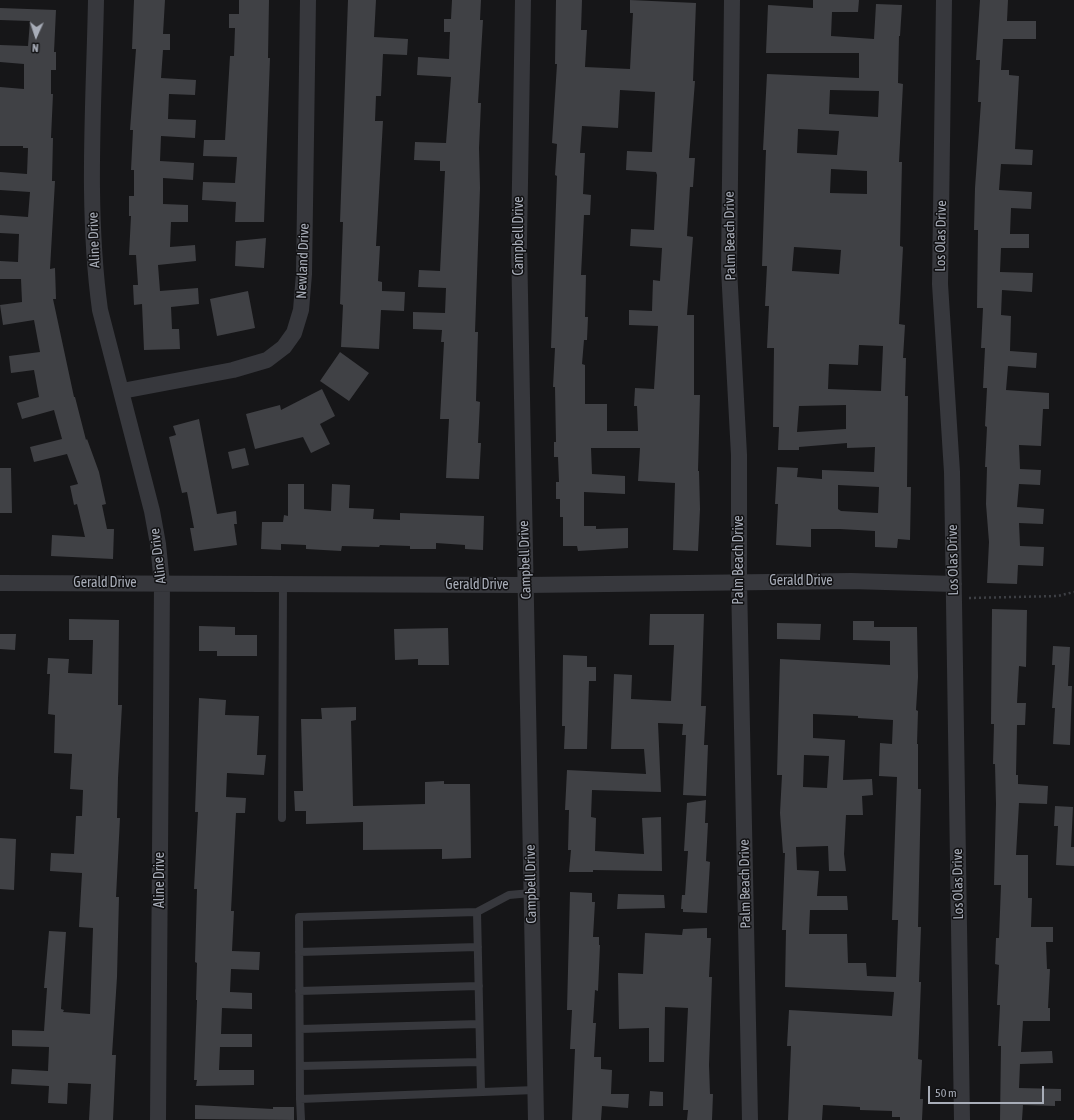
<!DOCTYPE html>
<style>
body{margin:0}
#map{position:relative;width:1074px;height:1120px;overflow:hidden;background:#161618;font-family:"Asap Condensed",sans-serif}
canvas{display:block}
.north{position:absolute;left:16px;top:16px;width:40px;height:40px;-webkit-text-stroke:3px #111113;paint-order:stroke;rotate:183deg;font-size:11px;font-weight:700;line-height:16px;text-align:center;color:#a8adb8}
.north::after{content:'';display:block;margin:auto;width:14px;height:18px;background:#a8adb8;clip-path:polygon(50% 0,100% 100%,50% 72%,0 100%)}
.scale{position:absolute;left:928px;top:1086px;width:116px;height:18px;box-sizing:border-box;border:2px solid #a8adb8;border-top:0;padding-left:5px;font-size:12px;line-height:14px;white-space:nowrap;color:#a8adb8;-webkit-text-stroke:3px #111113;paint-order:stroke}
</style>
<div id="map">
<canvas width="1074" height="1120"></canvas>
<div class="north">N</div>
<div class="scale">50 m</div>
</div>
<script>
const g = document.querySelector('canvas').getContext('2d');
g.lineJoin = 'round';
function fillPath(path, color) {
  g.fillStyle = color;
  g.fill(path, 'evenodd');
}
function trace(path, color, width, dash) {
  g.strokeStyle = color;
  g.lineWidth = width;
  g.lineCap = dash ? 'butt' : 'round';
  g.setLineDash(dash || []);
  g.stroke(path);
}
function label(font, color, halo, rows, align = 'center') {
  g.font = font + ' "Asap Condensed",sans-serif';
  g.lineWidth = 3;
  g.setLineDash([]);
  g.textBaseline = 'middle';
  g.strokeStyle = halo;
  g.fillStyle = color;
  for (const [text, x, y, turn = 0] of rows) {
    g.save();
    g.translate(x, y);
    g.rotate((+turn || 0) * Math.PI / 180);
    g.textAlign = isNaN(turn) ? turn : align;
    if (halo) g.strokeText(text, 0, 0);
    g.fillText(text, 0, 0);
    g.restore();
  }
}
const building = new Path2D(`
 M 134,0 L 165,0 L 163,34 L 170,34 L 170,50 L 163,50 L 161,78 L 196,80 L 195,95 L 169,94 L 168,119 L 196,120 L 195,138 L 161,136 L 160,161 L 194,163 L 193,180 L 163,178 L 163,204 L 188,205 L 188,222 L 171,222 L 170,247 L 195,245 L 196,261 L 158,265 L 160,291 L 198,288 L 199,304 L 171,307 L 172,329 L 179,329 L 180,349 L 144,350 L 142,304 L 134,305 L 133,285 L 138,285 L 136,255 L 129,255 L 131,216 L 129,216 L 129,196 L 134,196 L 134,170 L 131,170 L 133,130 L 130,130 L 136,49 L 132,49 Z
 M 239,0 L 269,0 L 268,58 L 270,58 L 264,222 L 235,222 L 236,202 L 202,200 L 203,182 L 235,183 L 237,157 L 203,156 L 204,140 L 225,140 L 230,56 L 234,56 L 235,28 L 229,28 L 229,14 L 239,14 Z
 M 348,0 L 376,0 L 374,37 L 408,39 L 407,55 L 383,54 L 381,96 L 376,96 L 375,121 L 383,121 L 376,246 L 380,246 L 378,281 L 382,282 L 382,291 L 405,292 L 404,311 L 381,310 L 379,349 L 341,347 L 343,305 L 340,304 L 343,222 L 340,222 Z
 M 452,0 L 481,0 L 480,20 L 483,20 L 478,103 L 481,103 L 479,148 L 480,188 L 475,332 L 478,332 L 476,401 L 480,402 L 478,443 L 481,443 L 479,479 L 446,478 L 449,419 L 440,419 L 444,342 L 441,342 L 442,330 L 413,329 L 413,312 L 445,313 L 446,288 L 418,287 L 419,270 L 440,271 L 445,171 L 440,171 L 440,161 L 414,160 L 415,142 L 446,143 L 451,77 L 417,75 L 418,57 L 449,59 L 450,32 L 444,32 L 444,19 L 451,19 Z
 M 556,0 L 582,0 L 581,30 L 587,30 L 585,67 L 630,69 L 633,13 L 630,13 L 630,0 L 696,3 L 693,81 L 695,81 L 689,158 L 695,158 L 693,187 L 690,187 L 687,236 L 693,237 L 687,315 L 694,315 L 694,395 L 700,395 L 698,471 L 699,471 L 700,509 L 698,551 L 673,550 L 675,483 L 638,481 L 640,448 L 591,448 L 592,474 L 625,476 L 625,494 L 584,492 L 584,526 L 596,526 L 596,529 L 628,528 L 628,548 L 578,551 L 577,546 L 563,546 L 563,517 L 560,517 L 560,499 L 556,499 L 556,482 L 559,482 L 558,457 L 554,457 L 554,442 L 556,442 L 555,387 L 553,387 L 555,348 L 551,348 L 557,176 L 555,175 L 557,144 L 552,143 L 557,64 L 555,64 ZM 620,90 L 655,92 L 652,152 L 627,151 L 626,170 L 656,172 L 657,175 L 654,230 L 631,229 L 630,246 L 662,248 L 660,281 L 653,280 L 652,311 L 629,310 L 629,325 L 658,326 L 654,389 L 635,388 L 634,406 L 637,406 L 638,431 L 607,431 L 607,404 L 585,404 L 585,365 L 582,364 L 584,340 L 587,340 L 588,317 L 585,317 L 586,275 L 581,275 L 584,215 L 590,215 L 591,195 L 583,194 L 585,153 L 580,153 L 582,126 L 618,128 Z
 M 813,0 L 859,0 L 858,12 L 832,12 L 831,36 L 874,39 L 876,4 L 902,5 L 900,36 L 899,36 L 898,83 L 903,84 L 899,162 L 902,162 L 900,246 L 903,247 L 899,324 L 905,325 L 903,358 L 906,358 L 905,396 L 908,396 L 907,487 L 911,487 L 910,540 L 898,539 L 897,548 L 875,547 L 875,531 L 840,529 L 811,529 L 811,547 L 776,545 L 778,504 L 775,504 L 777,467 L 798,468 L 797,477 L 822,479 L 822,470 L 874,472 L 875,447 L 847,448 L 847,443 L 799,447 L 799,450 L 778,450 L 779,427 L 773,427 L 774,348 L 767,348 L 769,306 L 765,306 L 767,266 L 762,266 L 766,150 L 763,150 L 767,74 L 859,78 L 859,53 L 766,53 L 768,5 L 813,8 ZM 830,90 L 879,91 L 878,117 L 829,114 ZM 798,129 L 839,131 L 837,155 L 797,153 ZM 831,169 L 867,171 L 867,194 L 830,193 ZM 794,247 L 841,250 L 839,274 L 792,271 ZM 859,345 L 883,346 L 881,391 L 828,389 L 829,364 L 858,365 ZM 846,405 L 846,429 L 797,432 L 799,406 ZM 838,485 L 879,487 L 878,513 L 841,511 L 838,509 Z
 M 980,0 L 1008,0 L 1007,21 L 1036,21 L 1036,39 L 1003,39 L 1001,70 L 1009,70 L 1009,75 L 1019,76 L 1015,149 L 1033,150 L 1032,165 L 1001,164 L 999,190 L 1032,192 L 1031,209 L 1011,208 L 1010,234 L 1029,234 L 1029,248 L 1001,248 L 1000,272 L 1033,273 L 1032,292 L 1002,290 L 1001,315 L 1011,316 L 1010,351 L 1037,353 L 1036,368 L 1008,366 L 1006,390 L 1049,393 L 1049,409 L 1043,409 L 1041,446 L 1019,445 L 1020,469 L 1041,470 L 1040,485 L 1019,484 L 1017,507 L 1044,509 L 1043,524 L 1019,523 L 1020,546 L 1044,547 L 1043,566 L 1018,565 L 1017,584 L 987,583 L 989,542 L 986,504 L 987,467 L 985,467 L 987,427 L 985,426 L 987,388 L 983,388 L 985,348 L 981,348 L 983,308 L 977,308 L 978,230 L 974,230 L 975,188 L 981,102 L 978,102 L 980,60 L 976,60 Z
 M 0,8 L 56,10 L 54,52 L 56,52 L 56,70 L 51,70 L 51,94 L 53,94 L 51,138 L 53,138 L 52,181 L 55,181 L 50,269 L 55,268 L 56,299 L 53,299 L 74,397 L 75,397 L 86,440 L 87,439 L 99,472 L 106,504 L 102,505 L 107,529 L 114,529 L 113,559 L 51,556 L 52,535 L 85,537 L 77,504 L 74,505 L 70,486 L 78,484 L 67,454 L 34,462 L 30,447 L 62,439 L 54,410 L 22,419 L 17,403 L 39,397 L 34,370 L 11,373 L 9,356 L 40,352 L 34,320 L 3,325 L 0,305 L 22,302 L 21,279 L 0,279 L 0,261 L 18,262 L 19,234 L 0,233 L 0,215 L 28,217 L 30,192 L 0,190 L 0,172 L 27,174 L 28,148 L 23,148 L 23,146 L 0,146 L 0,87 L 24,89 L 24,64 L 0,62 L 0,45 L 28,46 L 30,21 L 0,20 Z
 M 266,238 L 264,268 L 235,266 L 236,241 Z
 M 248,291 L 255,328 L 217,336 L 210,299 Z
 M 340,352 L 369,373 L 349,401 L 320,381 Z
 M 322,389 L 335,416 L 320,424 L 330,444 L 311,453 L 303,437 L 255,449 L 246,414 L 280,405 L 281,410 Z
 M 199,419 L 217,514 L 236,511 L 237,524 L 234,524 L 237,545 L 194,551 L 190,528 L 194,528 L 187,492 L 182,493 L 169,437 L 176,435 L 173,426 Z
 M 245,448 L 249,465 L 232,469 L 228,452 Z
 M 0,468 L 11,468 L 12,513 L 0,513 Z
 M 288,484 L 304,484 L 304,509 L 331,511 L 332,484 L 350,485 L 349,508 L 374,509 L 373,519 L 400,520 L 400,513 L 484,516 L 483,550 L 465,549 L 465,545 L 436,543 L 436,549 L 410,549 L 410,546 L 380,545 L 379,547 L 342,546 L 341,551 L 306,549 L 306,545 L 281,544 L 281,550 L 261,549 L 262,522 L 283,522 L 284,515 L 288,516 Z
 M 992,609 L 1027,610 L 1026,667 L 1019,666 L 1017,703 L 1026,703 L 1025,725 L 1017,725 L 1016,775 L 1018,775 L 1018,784 L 1048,786 L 1047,804 L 1019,803 L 1016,855 L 1028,855 L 1028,898 L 1032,898 L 1031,927 L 1053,927 L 1053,942 L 1046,942 L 1047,969 L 1050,969 L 1048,1008 L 1050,1008 L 1050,1021 L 1023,1021 L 1021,1052 L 1052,1051 L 1053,1063 L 1020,1064 L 1019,1088 L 1061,1089 L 1061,1101 L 1055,1101 L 1055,1106 L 1023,1105 L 1022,1120 L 1000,1120 L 1001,1046 L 998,1046 L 1000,1005 L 997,1005 L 999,965 L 995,964 L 996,938 L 999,938 L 1001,885 L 994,885 L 996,804 L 995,764 L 993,764 L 994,724 L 991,724 Z
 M 650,614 L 704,614 L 701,706 L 706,706 L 704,745 L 708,745 L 706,796 L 683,795 L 686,735 L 682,735 L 683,724 L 658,723 L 661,792 L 592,790 L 591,817 L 596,818 L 595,851 L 644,854 L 642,818 L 661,817 L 662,871 L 593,870 L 593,872 L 569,872 L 571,850 L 568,850 L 569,810 L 565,810 L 567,770 L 646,774 L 644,749 L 611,749 L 614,674 L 632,675 L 631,699 L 671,701 L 674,645 L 649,645 Z
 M 69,619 L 119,620 L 118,705 L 122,705 L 118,778 L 117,818 L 120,818 L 116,897 L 119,897 L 117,977 L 112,1055 L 116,1055 L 113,1120 L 89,1120 L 91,1084 L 68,1083 L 67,1104 L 48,1103 L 49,1086 L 11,1084 L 12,1069 L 48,1071 L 49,1047 L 12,1046 L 12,1030 L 44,1031 L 47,988 L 44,988 L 49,931 L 66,932 L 61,1009 L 64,1010 L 63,1012 L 90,1014 L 93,928 L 79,927 L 82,873 L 50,871 L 51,853 L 74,854 L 76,816 L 82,816 L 83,790 L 70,789 L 72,754 L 54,753 L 55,715 L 48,714 L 50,674 L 47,674 L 48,658 L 69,659 L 68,673 L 92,674 L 93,640 L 69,640 Z
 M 853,621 L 874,621 L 874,627 L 917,627 L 918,677 L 916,710 L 918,711 L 917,744 L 918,744 L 918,789 L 921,789 L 918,927 L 921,927 L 919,982 L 921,982 L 918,1059 L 922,1060 L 920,1099 L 923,1099 L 922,1120 L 900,1120 L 900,1117 L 892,1117 L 892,1111 L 860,1110 L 860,1107 L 823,1105 L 822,1120 L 788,1120 L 791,1046 L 787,1046 L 789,1010 L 892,1016 L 894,992 L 785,987 L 786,930 L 782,930 L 785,853 L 783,853 L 780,813 L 782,775 L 777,775 L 780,659 L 890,665 L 890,641 L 853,640 ZM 813,714 L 858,716 L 858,718 L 893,720 L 892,744 L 880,743 L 879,776 L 897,777 L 892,920 L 898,920 L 896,977 L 867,976 L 866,963 L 848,963 L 847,934 L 809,934 L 810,910 L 848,910 L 847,896 L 817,896 L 819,871 L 797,870 L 796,847 L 828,846 L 829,871 L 846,871 L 844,854 L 846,815 L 863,815 L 862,796 L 873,795 L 872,779 L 843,780 L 845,740 L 813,738 ZM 804,755 L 829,756 L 827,788 L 803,787 Z
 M 777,623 L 821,624 L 820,640 L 777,639 Z
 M 199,626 L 235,627 L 235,635 L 257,635 L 257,656 L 217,656 L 217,651 L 199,651 Z
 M 448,628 L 449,665 L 418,665 L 418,659 L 395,660 L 394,629 Z
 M 0,634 L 16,634 L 15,650 L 0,649 Z
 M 1053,646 L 1070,647 L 1068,686 L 1072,686 L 1070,745 L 1053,744 L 1055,708 L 1052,708 L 1055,665 L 1052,665 Z
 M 563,655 L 587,656 L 587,667 L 596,667 L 596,681 L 589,681 L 587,749 L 564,749 L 565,726 L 562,726 Z
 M 199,698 L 226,700 L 225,715 L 259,716 L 257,755 L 266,755 L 264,775 L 227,773 L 226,797 L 246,798 L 245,813 L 236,813 L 231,911 L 234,911 L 232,951 L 260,952 L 259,970 L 231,969 L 230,992 L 252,993 L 252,1009 L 222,1008 L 221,1034 L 252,1034 L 252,1047 L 220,1047 L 219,1070 L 254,1070 L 254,1085 L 196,1086 L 197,1080 L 194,1080 L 197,1000 L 196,1000 L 197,963 L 195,962 L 197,889 L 194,889 L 198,812 L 195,812 Z
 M 356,707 L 356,720 L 351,721 L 353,806 L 425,804 L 425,782 L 444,781 L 444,784 L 470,784 L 471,858 L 442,859 L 442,849 L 363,850 L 363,822 L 306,824 L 306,811 L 295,811 L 294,791 L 303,791 L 301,719 L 322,719 L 321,708 Z
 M 706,800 L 705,823 L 708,823 L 706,861 L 710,862 L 707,913 L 683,912 L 683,909 L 681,909 L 682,895 L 685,895 L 688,851 L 684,851 L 687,803 Z
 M 1055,806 L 1073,807 L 1071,847 L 1074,847 L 1074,866 L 1056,865 L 1058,826 L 1054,826 Z
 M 0,838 L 16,839 L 14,890 L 0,889 Z
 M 570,892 L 592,893 L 592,902 L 595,902 L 593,937 L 599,937 L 599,945 L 600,945 L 598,991 L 595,990 L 593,1023 L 596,1023 L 594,1057 L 601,1057 L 601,1069 L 612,1070 L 611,1094 L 629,1094 L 628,1108 L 602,1106 L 601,1120 L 572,1120 L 575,1049 L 570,1049 L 572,1010 L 567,1010 Z
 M 618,894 L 664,895 L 665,908 L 617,909 Z
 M 707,928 L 707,938 L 711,938 L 709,977 L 712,977 L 709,1065 L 710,1094 L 713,1094 L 712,1120 L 687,1120 L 688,1110 L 683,1110 L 688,1008 L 665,1007 L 664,1062 L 649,1062 L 649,1028 L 619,1029 L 618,973 L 643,974 L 645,933 L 682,935 L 683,929 Z
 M 650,1091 L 663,1092 L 663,1106 L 649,1106 Z
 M 195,1105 L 273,1109 L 273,1107 L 294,1107 L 294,1120 L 195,1119 Z`);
const path = new Path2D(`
 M 969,598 L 1058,596 L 1074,592`);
const lane = new Path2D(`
 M 282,818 L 283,584
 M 299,952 L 478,947
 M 299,991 L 479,986
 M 300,1029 L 479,1024
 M 300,1066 L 480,1062
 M 481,1092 L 477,912 L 509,895 L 531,893
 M 300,1099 L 299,917 L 477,912
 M 301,1120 L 300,1099 L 535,1090`);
const street = new Path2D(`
 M 96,0 C 94,103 86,208 100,310 L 152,511 L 158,544 L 162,584 L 158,1120
 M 523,0 L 519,243 L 536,1120
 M 732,0 L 729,269 L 739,455 L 739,581 L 750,1120
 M 944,0 L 940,284 L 952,472 L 962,1120
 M 122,391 L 233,370 L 267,360 L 284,347 L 294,333 L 301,310 L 304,274 L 308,0
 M 0,583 L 526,585 L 851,581 L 954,584`);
const streetNames = [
 ["Campbell Drive",519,236,-90],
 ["Palm Beach Drive",730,236,-91],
 ["Los Olas Drive",941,236,-89],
 ["Aline Drive",94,240,-92],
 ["Newland Drive",303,261,-88],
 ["Aline Drive",158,556,-97],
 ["Campbell Drive",525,560,-92],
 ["Palm Beach Drive",739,560,-90],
 ["Los Olas Drive",953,560,-91],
 ["Gerald Drive",801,581],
 ["Gerald Drive",105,583],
 ["Gerald Drive",477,585],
 ["Aline Drive",160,880,-90],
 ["Campbell Drive",531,884,-91],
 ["Palm Beach Drive",745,884,-91],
 ["Los Olas Drive",958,884,-91]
];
fillPath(building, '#404145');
trace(path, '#3d3f44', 2.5, [2, 3]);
trace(lane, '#37383d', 8);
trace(street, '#37383d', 16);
label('14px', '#a8adb8', '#111113', streetNames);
</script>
